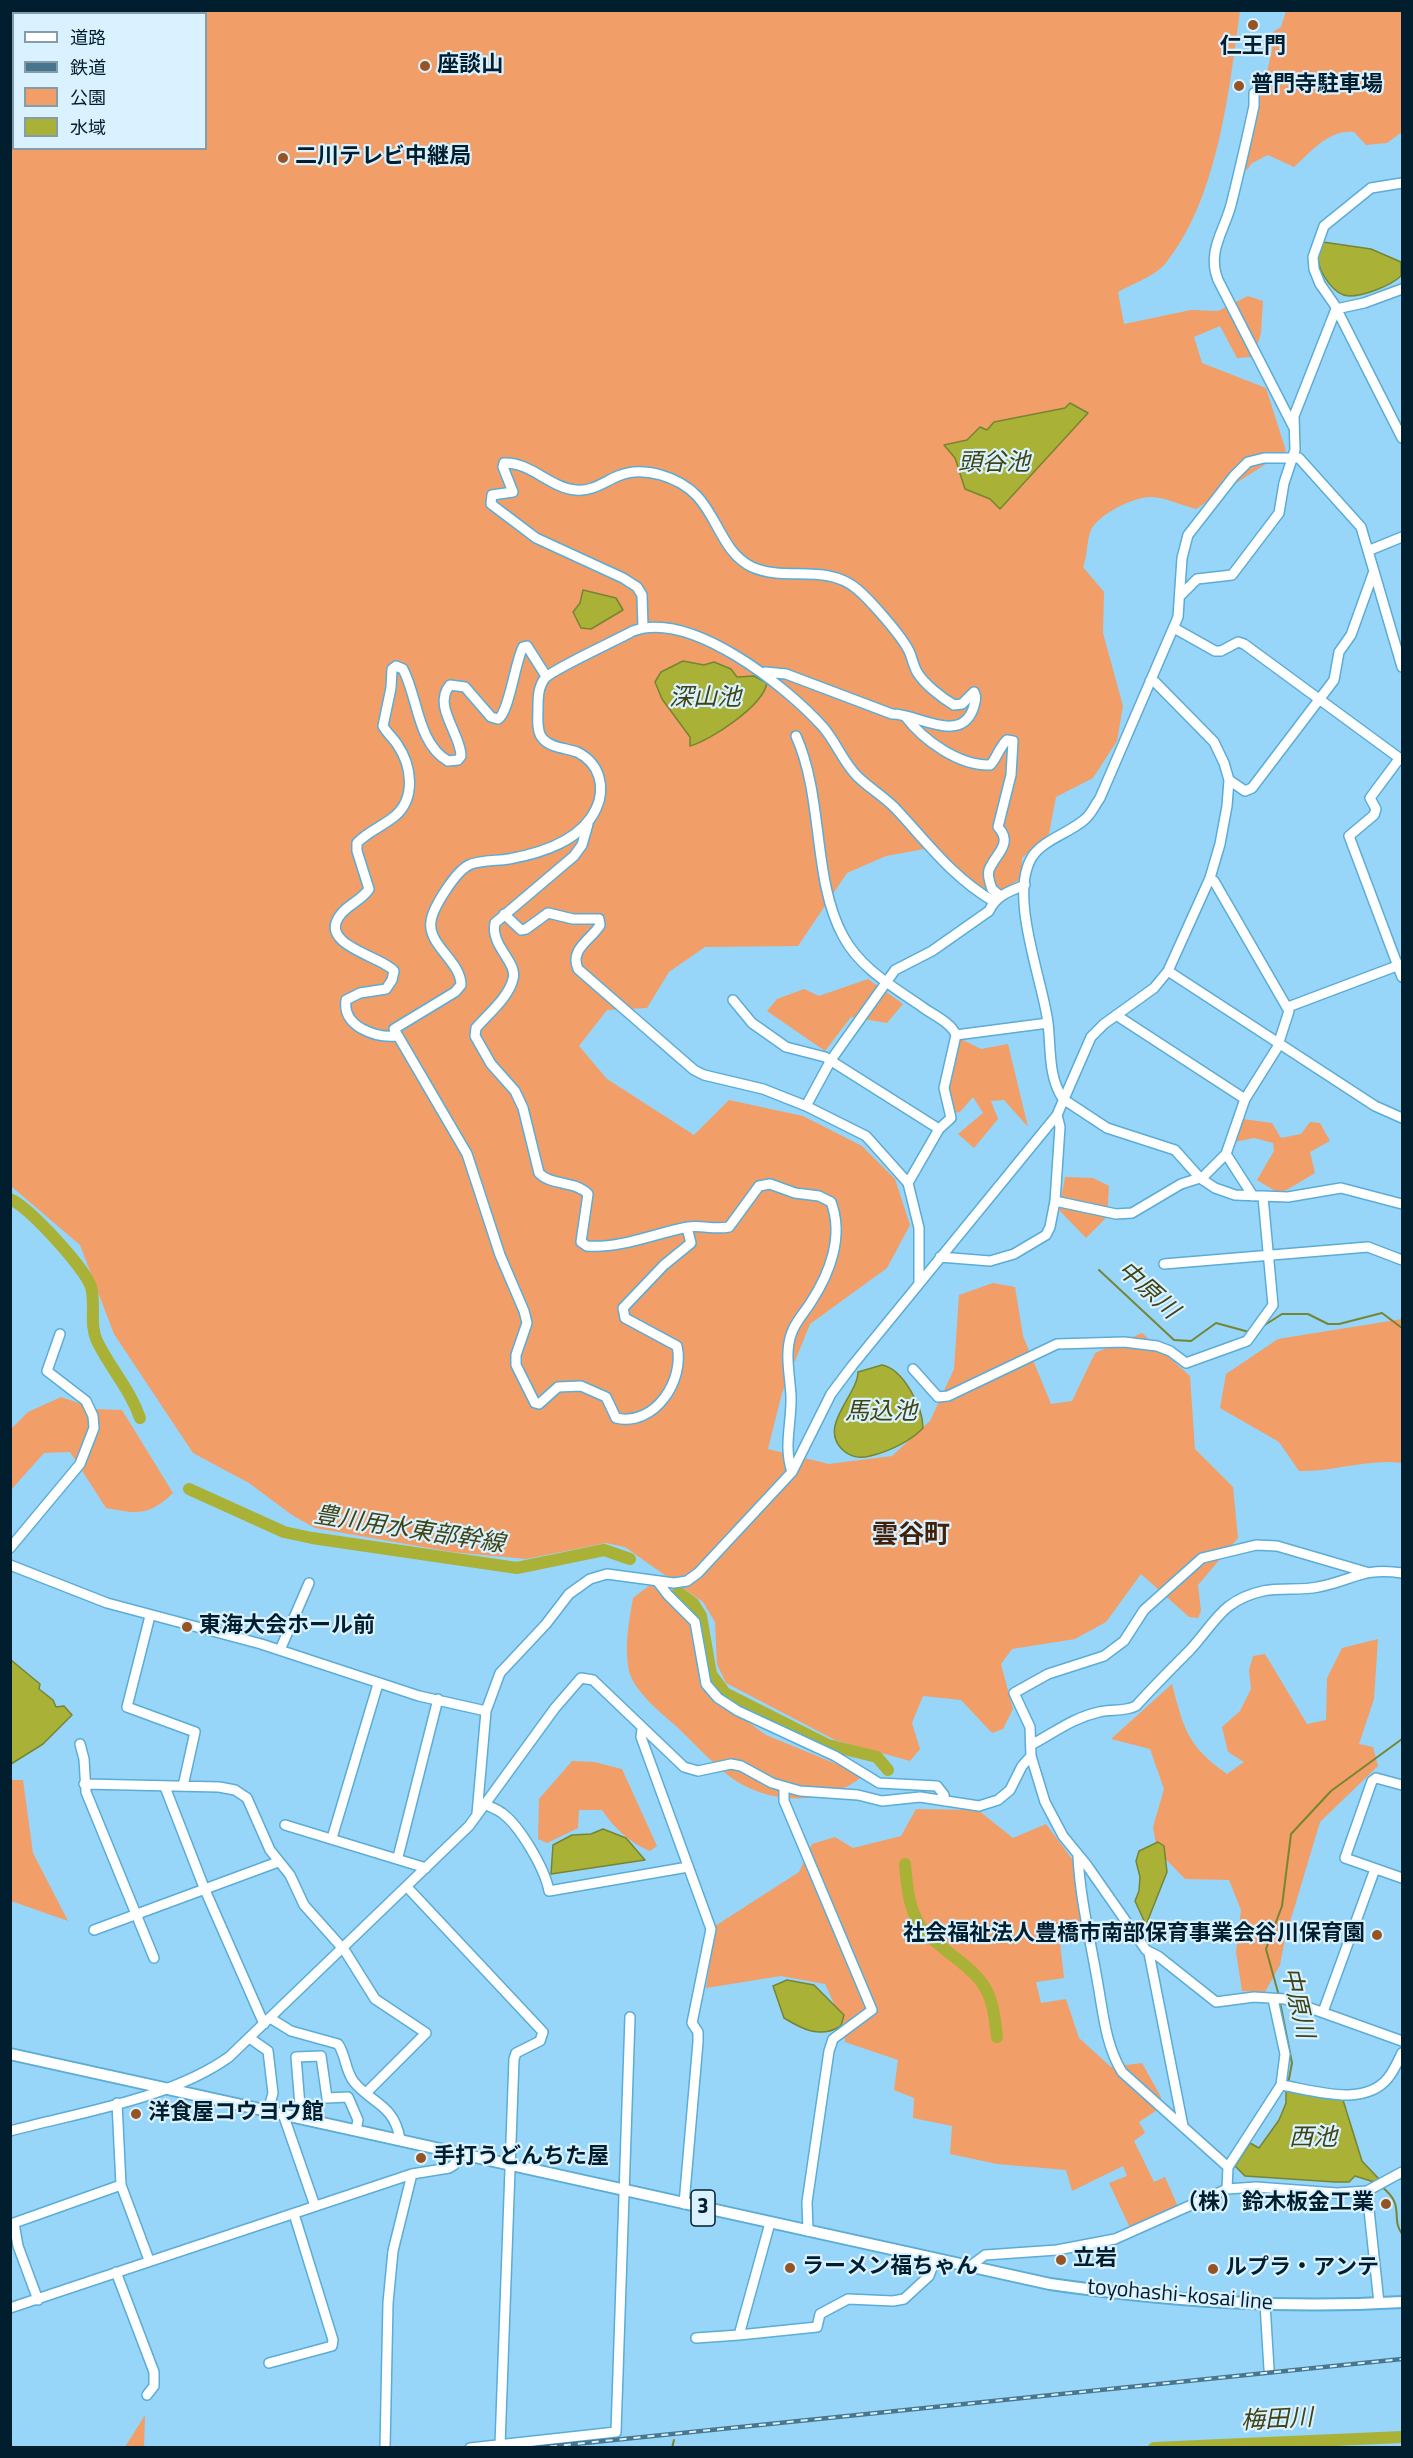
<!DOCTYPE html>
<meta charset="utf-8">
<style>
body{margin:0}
#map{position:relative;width:1413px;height:2458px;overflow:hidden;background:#97d6f9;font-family:"Titillium Web","Noto Sans JP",sans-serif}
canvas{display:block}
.frame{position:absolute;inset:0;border:12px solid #001e2e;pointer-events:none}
.legend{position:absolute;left:12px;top:12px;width:195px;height:138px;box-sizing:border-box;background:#daf1ff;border:2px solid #839dab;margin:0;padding:8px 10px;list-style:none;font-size:18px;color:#001e2e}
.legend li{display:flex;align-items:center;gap:12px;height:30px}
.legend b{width:30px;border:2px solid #839dab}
</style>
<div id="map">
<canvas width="1413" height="2458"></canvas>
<div class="frame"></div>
<ul class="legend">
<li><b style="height:8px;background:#fff"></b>道路</li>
<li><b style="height:8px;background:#48768f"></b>鉄道</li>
<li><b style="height:16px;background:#f19e68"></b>公園</li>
<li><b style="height:16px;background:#a9b137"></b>水域</li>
</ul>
</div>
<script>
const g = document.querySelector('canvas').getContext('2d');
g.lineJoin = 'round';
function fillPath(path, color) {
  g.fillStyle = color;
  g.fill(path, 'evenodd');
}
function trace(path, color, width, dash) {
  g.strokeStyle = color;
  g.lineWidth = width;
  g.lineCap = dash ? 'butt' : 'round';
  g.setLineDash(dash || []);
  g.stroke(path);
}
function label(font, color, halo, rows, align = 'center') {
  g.font = font + ' "Titillium Web","Noto Sans JP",sans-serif';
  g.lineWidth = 4.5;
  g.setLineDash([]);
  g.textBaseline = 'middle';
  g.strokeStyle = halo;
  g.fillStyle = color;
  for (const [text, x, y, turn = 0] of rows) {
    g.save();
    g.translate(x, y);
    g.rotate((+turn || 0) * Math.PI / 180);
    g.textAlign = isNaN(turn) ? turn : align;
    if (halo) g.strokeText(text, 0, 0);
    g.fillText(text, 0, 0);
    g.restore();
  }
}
const green = new Path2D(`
 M 11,11 L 1240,11 C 1229,91 1218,199 1165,264 C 1155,276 1132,284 1118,292 L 1124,324 L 1191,310 L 1218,311 L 1248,296 L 1263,301 L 1261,333 L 1254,357 L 1237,358 L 1220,326 L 1194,337 L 1202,363 L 1266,388 L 1286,451 L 1196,509 C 1183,506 1165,497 1151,497 C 1133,497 1099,514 1091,530 C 1086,542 1088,555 1083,567 L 1104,592 L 1103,633 L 1123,706 L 1117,741 L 1093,778 L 1056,797 L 1049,834 L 1022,858 L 1022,878 L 991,896 L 930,848 L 886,856 L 847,873 L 798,946 L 705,947 L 669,972 L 647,1008 L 607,1010 L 579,1046 L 607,1079 L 694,1135 L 729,1100 L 803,1116 L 862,1146 L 895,1179 L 910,1225 L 887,1268 L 810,1324 L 782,1393 L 768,1449 L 829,1464 L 892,1456 L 930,1421 L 954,1369 L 959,1295 L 993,1283 L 1015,1287 L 1023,1336 L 1051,1404 L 1072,1401 L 1095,1353 L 1142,1333 L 1190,1376 L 1195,1449 L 1233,1487 L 1238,1538 L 1198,1585 L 1201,1611 L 1198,1618 L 1189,1617 L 1141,1574 L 1106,1622 L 1075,1639 L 1012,1649 L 1001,1664 L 1013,1709 L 1003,1729 L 992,1733 L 961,1700 L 923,1696 L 912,1723 L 920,1749 L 910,1761 L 835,1740 L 726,1683 L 717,1664 L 715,1622 L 703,1602 L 625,1547 L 606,1543 L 526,1559 L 452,1552 L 315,1528 L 292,1515 L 249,1483 L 193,1453 L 114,1334 L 80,1245 L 11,1186 ZM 14,14 L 206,14 L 206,148 L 14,148 Z
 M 1286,11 L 1402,11 L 1402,132 L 1387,143 L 1366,145 L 1354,132 C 1329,129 1312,151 1294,167 L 1268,155 L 1252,163 L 1247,170 L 1245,167 L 1259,88 L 1266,76 L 1272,50 L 1273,32 L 1281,27 Z
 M 868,979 L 903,1004 L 887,1023 L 851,1017 L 825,1051 L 767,1011 L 777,999 L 804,989 L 819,996 Z
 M 959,1038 L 981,1049 L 1008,1044 L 1028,1127 L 1004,1100 L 991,1101 L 998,1119 L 974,1148 L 958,1134 L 983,1113 L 973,1097 L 960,1112 L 954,1113 L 947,1092 Z
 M 1243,1119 L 1272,1123 L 1281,1138 L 1301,1134 L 1310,1122 L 1320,1123 L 1330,1141 L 1310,1152 L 1315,1173 L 1280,1194 L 1257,1180 L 1274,1151 L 1273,1143 L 1254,1138 L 1235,1142 Z
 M 1065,1177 L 1093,1178 L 1109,1186 L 1107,1217 L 1086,1238 L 1059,1210 Z
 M 1402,1319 L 1402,1463 C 1369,1458 1333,1472 1299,1471 L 1279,1442 L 1220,1408 L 1226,1374 L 1278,1339 Z
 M 61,1397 L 96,1409 L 122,1410 L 173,1493 C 149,1516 138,1514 106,1508 L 70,1452 L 44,1453 L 11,1490 L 11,1429 L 28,1412 Z
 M 650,1585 L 668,1589 L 700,1625 L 696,1660 L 707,1692 L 766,1735 L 839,1765 L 851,1764 L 864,1775 C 828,1806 768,1806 729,1776 C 710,1761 693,1742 676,1726 C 661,1713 634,1691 629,1671 C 624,1647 629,1621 633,1598 Z
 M 1378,1639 L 1374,1699 L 1359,1744 L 1373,1747 L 1378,1766 L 1320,1822 L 1285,1939 L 1280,1965 L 1265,1992 L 1242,1991 L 1236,1952 L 1241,1910 L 1229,1880 L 1185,1879 L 1157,1850 L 1153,1827 L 1164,1789 L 1150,1749 L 1111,1739 L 1172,1684 C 1184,1729 1187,1746 1227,1774 L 1244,1762 L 1228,1752 L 1222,1727 L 1240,1711 L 1251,1689 L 1249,1670 L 1253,1656 L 1265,1654 L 1307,1724 L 1326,1720 L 1327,1678 L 1342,1648 Z
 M 572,1761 L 594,1762 L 622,1769 L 657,1846 L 650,1851 C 630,1843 614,1828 602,1810 L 579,1810 L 578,1828 L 547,1843 L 538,1839 L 539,1799 Z
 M 11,1780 L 23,1780 L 33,1853 L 68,1921 L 11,1901 Z
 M 916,1809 L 978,1810 L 1013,1838 L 1046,1824 L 1075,1863 L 1087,1938 L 1060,1943 L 1064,1978 L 1036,1982 L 1041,2003 L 1066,1999 L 1079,2038 L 1111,2067 L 1142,2063 L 1161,2097 L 1157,2110 L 1139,2122 L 1145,2133 L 1134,2141 L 1154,2182 L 1165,2177 L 1179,2209 L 1131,2230 L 1109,2183 L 1127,2176 L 1123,2166 L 1072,2191 L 1066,2170 L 997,2164 L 950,2154 L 952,2126 L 913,2118 L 914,2098 L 894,2090 L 898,2060 L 845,2042 L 843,2023 L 825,1984 L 781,1976 L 706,1988 L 715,1926 L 799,1872 L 812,1844 L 835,1837 L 853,1848 L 901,1836 Z
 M 145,2415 L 144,2447 L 125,2447 Z`);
const water = new Path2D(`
 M 1323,242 L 1371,249 L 1401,262 L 1401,276 C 1390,286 1364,296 1349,296 C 1334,296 1319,272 1318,259 C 1317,254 1321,247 1323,242 Z
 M 1070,403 L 1088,413 L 1000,509 L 990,499 L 965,489 L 955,458 L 944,445 L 967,440 L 980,427 L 987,430 L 994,422 L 1065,408 Z
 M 583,590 L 616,598 L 623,610 L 591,629 L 581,628 L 573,612 L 580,603 Z
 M 683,661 L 704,665 L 714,662 L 731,669 L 737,677 L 754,676 L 767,683 C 763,706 711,740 690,746 L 690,737 L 662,699 L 655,682 L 661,672 Z
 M 882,1365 C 903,1369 923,1407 923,1428 C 911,1441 888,1452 870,1456 C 862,1458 852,1458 844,1451 C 816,1427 858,1395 858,1372 Z
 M 11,1660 L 40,1684 L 39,1689 L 53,1700 L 56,1707 L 64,1706 L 72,1715 L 43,1744 L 11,1764 Z
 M 603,1829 L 626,1838 L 645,1860 L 551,1874 L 553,1845 L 572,1835 L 591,1834 Z
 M 1158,1842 L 1164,1846 L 1167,1872 L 1146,1925 L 1135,1901 L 1139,1891 L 1140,1877 L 1136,1861 L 1139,1851 Z
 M 787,1980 L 814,1985 L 844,2015 L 841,2026 C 820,2039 802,2029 784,2018 L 773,1986 Z
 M 1286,2091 L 1343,2100 L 1362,2161 L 1379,2179 L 1374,2182 L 1355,2176 L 1349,2182 L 1335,2182 L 1245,2176 L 1235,2166 L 1250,2143 L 1259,2148 L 1279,2120 L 1286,2103 Z`);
const stream = new Path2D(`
 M 1099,1270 L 1174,1340 L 1191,1341 L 1216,1323 L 1249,1332
 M 1260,1328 L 1282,1314 L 1308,1314 L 1328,1324 L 1339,1324 L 1382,1313 L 1402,1328
 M 1279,1996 L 1266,1949 L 1282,1906 L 1291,1834 L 1331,1791 L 1402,1739
 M 1280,2002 L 1292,2063 L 1288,2084
 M 1382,2187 C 1406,2206 1390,2217 1402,2234
 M 1402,2436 L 1402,2419
 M 672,2448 L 674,2440`);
const river = new Path2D(`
 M 10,1199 C 29,1207 85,1268 91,1287 C 96,1305 89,1324 97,1341 C 110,1368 130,1389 140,1418
 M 189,1489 L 284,1532 L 312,1538 L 517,1568 L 604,1550 L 630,1559
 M 678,1592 L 693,1603 L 701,1616 L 711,1674 L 725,1693 L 828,1745 L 877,1757 L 888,1770
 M 905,1864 C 907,1885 908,1908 921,1927 C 928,1937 939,1944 948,1952 C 986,1981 992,1989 997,2037
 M 1154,2448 L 1402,2437`);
const minor = new Path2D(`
 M 1254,93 L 1254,106 C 1247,138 1240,169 1232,201 C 1226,229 1206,250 1218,280 L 1293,426
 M 1402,183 L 1371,188 L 1324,226 L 1313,257 L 1314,269 L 1320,284 L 1334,304 L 1402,438
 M 1370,550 L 1402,537
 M 1181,595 L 1197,579 L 1232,575 L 1279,513 L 1284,483 L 1295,450 L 1294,416 L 1336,309 L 1364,303 L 1402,289
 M 643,627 L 642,595 L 637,587 L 623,578 L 536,538 L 491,504 L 492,495 L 513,492 L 503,467 L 504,463 C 531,462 550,488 576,490 C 591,492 604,482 618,476 C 643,465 679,477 697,496 C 718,518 723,553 752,567 C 785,582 826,563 857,589 C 870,600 901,635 909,651 C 912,657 913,665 917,672 C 924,684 942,698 954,705 L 962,704 L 974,692 C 977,697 975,703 973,709 C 960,745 916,713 892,714 L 786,674 L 765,672
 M 1174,628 L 1215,651 L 1221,651 L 1238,642 L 1244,644 L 1402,760
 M 1402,667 L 1361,527 L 1299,458 L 1264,458 L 1248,462 L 1234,476 L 1188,535 L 1182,558 L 1178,617 L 1100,798 C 1095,805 1091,815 1084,820 C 1069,833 1043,840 1032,857 C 1008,896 1043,981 1048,1023 C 1051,1048 1048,1077 1063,1099 L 1107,1128 L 1175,1150 L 1200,1178 L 1215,1188 L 1235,1195 L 1288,1197 L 1341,1188 L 1402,1204
 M 905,716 C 923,740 959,766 990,765 C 996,760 998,749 1007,740 L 1013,741 L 1011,775 L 998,827 C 1014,844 995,854 989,870 C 987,876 990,883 992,889 L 1000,896
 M 796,736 C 824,798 812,879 843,936 C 860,968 892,986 921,1006 C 931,1014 951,1022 956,1035 L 944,1088 L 951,1118 L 939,1129 L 908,1183
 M 1399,759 L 1370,798 L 1376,809 L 1374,815 L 1349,836 L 1402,977
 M 1229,780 L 1245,791 L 1252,788 L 1334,680 L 1339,652 L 1351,635 L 1374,571
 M 588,824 L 582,845 L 574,856 L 495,923 C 490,946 518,962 513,979 C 509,997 488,1014 476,1028 L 475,1036 L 491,1064 L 515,1091 L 523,1108 L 539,1173 C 551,1186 574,1180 588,1194 L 581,1242 L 587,1246 C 620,1249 656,1233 688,1227 C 702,1225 715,1230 729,1227 L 759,1186 L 770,1184 L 795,1193 L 819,1196 L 831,1202 C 844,1236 830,1273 811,1302 C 805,1312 796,1321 792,1332 C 784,1352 790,1375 791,1396 C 792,1422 783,1446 792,1472
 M 504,914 L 521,930 L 526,929 L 548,913 L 573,919 L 599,919 L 600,925 C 592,939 569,949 578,969 L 694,1070 L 704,1075 L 763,1089 L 806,1106 L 866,1136 L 908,1183 L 919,1228 L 919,1283
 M 1168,971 L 1375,1106 L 1402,1118
 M 733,1000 L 752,1023 L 786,1047 L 825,1057 L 939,1129
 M 1288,1007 L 1402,964
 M 1116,1015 L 1245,1099
 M 956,1035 L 1048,1023
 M 397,1036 C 376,1038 342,1027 346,1000 L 360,993 L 386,989 L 392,980 L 394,971 C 382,956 316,945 341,914 C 349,904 362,900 369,889 L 357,851 L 357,843 C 367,832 383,826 395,816 C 416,798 412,766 397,744 C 393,738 387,733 383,726 L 391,688 L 392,669 L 396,666 L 403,669 C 418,697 417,743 448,761 L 458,760 L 461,756 C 461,734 432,706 450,685 L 465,687 L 491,717 L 498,719 C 509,713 515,662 523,647 L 527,646 L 546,676
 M 806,1106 L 831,1060 L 895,970 L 932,951 L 989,911 C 996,895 1010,891 1025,885
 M 1226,1154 L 1253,1196
 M 1055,1201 L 1116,1214 L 1132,1213 L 1181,1184 L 1203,1177 L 1226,1154 L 1245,1099 L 1277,1048 L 1289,1011 L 1214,881 L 1210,878
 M 687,1228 L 691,1243 L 664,1265 L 623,1308 L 625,1318 L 677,1346 C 685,1380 655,1427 616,1418 L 606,1397 L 581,1386 L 558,1387 L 539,1404 L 535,1403 L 516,1365 L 516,1355 L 527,1323 L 524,1311 L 500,1255 L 467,1154 L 394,1029 L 455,992 L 461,985 C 461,961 427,945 431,921 C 433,907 456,871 469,865 C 480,860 497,861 509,859 C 542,853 581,841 596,809 C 606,788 600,763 577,752 C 566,748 551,748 543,739 C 536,732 538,717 538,708 C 538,698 538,687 545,678 C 553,669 617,640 633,631 C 691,610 786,686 823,727 C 836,742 843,762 857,776 C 868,787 883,796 895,808 C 927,842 952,877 993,901
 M 940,1257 L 990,1261 L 1014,1254 L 1046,1235 L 1050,1227 L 1055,1201 L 1060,1127 L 1057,1115
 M 1164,1264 L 1368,1247 L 1402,1260
 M 913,1369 L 938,1397 L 948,1396 L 1057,1344 L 1124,1342 L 1157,1346 L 1170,1351 L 1186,1363 L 1247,1341 L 1273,1305 L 1263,1197
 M 10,1548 L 80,1464 L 94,1428 L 93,1416 L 86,1401 L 47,1371 L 60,1334
 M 10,1565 L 107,1603 L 261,1644 L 419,1696 L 486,1711
 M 1366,1572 L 1277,1546 L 1256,1545 L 1202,1558 L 1144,1610 L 1124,1641 L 1104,1656 L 1048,1674 L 1014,1693 L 1030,1727 L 1031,1756 L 1045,1802 L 1063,1836 L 1086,1864 L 1146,1950 L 1158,1956 L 1216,2002 L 1254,1997 L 1285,1999 L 1402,2041
 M 658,1582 L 668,1595 L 695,1622 L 706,1684 L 718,1698 L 738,1711 L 835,1756 L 879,1783 L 937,1786 L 944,1795 L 945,1801
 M 150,1616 L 127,1707 L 195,1732 L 183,1786
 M 280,1650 L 309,1583
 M 642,1729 L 641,1737 L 711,1929 L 692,2023 L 698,2032 L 698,2042 L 684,2204
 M 80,1744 L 84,1759 L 86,1792 L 154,1958
 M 1031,1745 C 1054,1733 1072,1718 1099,1712 C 1112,1709 1124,1712 1136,1706 C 1153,1687 1172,1668 1190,1650 C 1215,1623 1222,1600 1263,1591 C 1281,1587 1300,1591 1318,1587 C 1354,1580 1362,1567 1402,1573
 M 84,1784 L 219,1787 L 235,1790 L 247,1798 L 270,1850 L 290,1875 L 304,1905 L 345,1951 L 375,1999 L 426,2033 L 367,2092
 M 1402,1785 L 1376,1778 L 1372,1781 L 1345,1858 L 1402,1878
 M 165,1787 L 205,1890 L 264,2024
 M 784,1788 L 784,1801 L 872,2010 L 833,2039 L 829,2051 L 807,2202 L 808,2231
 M 485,1804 C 490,1807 497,1809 502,1813 C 520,1826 545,1869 549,1891 L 688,1867
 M 477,1814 L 486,1711 L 500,1673 L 546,1624 L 569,1594 L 590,1579 L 607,1574 L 674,1583 L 687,1581 L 698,1573 L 792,1472 L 831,1394 L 852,1366 L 1057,1115 L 1091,1037 L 1104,1024 L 1154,988 L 1168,971 L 1210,878 L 1220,844 L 1227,806 L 1229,780 L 1224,763 L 1214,742 L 1155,682 L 1150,681
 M 285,1825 L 426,1868
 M 332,1838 L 378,1684
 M 1078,1856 C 1080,1898 1090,1938 1097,1979 C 1103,2011 1105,2044 1122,2072 L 1228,2167
 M 398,1857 L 438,1699
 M 407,1887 L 543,2032 L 540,2041 L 516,2053 L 514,2059 L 500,2445
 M 94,1930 L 278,1862
 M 1149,1953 L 1183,2126
 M 1323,2012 L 1375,1869
 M 270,2018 L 291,2031 L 338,2044 C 346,2055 345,2071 354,2082 C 372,2104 394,2104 400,2139
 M 251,2039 L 268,2051 L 273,2093 L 268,2111
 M 1281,2085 C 1313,2090 1364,2108 1388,2078 C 1394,2071 1398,2061 1402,2053
 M 117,2103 L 121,2185 L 149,2260
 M 283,2114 L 315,2206
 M 301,2118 L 296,2057 L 321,2056 L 327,2098 L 348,2097 L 358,2120 L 356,2130
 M 10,2131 C 80,2112 170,2099 229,2057 L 469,1826 L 555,1708 L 581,1678 L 593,1680 L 684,1767 L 698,1771 L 731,1764 L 741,1766 L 772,1783 L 800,1791 L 858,1795 L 882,1801 L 920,1797 L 979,1806 L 998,1800 L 1010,1790 L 1022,1766 L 1031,1756
 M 1227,2189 L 1228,2167 L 1281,2085 L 1285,2054 L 1273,1999
 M 1367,2191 L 1379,2303
 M 770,2223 L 739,2335 L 817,2327 L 820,2314 L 848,2299 L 893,2301 L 904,2299 L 929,2276 L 935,2260
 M 969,2267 L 985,2255 L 1057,2250 L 1115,2239 L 1227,2189 L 1256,2187 L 1337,2193 L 1367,2191 L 1402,2172
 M 116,2272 L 154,2372 L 154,2386 L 147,2395
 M 38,2300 L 18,2246 L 14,2223 L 121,2185
 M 1265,2304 L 1269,2369
 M 10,2308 L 412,2174 L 449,2168 L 454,2165 L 459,2153
 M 696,2338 L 739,2335
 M 269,2363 L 332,2346 L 333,2340 L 294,2214
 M 385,2448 L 388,2303 L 393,2251 L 412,2174
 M 470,2448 L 616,2432 L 630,2017`);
const major = new Path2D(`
 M 10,2054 L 1050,2284 C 1169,2301 1282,2309 1402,2302`);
const rail = new Path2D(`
 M 536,2448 L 1402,2359`);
const markers = [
 [1253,25,6,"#965323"],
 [425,66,6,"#965323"],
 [1239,86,6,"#965323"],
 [283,158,6,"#965323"],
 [187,1627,6,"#965323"],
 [1377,1935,6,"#965323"],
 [136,2114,6,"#965323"],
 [421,2158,6,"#965323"],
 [1386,2204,6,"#965323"],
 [1061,2260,6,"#965323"],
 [790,2268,6,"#965323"],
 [1213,2269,6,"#965323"]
];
const shields = [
 [703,2208,24]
];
const shieldNames = [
 ["3",703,2208]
];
const poiNames = [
 ["仁王門",1253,48,"center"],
 ["座談山",437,66],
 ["普門寺駐車場",1251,86],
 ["二川テレビ中継局",295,158],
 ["東海大会ホール前",199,1627],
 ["社会福祉法人豊橋市南部保育事業会谷川保育園",1365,1935,"right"],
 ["洋食屋コウヨウ館",148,2114],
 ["手打うどんちた屋",433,2158],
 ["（株）鈴木板金工業",1374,2204,"right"],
 ["立岩",1073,2260],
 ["ラーメン福ちゃん",802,2268],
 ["ルプラ・アンテ",1225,2269]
];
const streetNames = [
 ["toyohashi-kosai line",1180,2296,5]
];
const waterNames = [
 ["頭谷池",994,464],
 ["深山池",705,699],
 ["中原川",1147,1291,42],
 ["馬込池",881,1413],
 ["豊川用水東部幹線",409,1531,9],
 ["中原川",1296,2003,77],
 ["西池",1313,2139],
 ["梅田川",1277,2421,-3]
];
const quarterNames = [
 ["雲谷町",911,1537]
];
fillPath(green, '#f19e68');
fillPath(water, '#a9b137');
trace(water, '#768534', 1.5);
trace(stream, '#768534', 2);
trace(river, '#a9b137', 12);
trace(minor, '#5bacd6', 12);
trace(major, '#5bacd6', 14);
trace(minor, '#fff', 9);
trace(major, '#fff', 10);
trace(rail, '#48768f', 4.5);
trace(rail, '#daf1ff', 2, [7]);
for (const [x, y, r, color] of markers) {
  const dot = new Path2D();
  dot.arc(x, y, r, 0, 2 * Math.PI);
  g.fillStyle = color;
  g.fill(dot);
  trace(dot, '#daf1ff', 2);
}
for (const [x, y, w] of shields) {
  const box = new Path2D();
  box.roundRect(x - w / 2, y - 18, w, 36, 4.5);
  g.fillStyle = '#daf1ff';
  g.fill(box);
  trace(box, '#001e2e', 1.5);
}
label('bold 21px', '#001e2e', null, shieldNames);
label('bold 22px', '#001e2e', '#daf1ff', poiNames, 'left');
label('22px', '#001e2e', '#daf1ff', streetNames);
label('italic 24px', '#404313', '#daf1ff', waterNames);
label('bold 26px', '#41210a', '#daf1ff', quarterNames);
</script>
